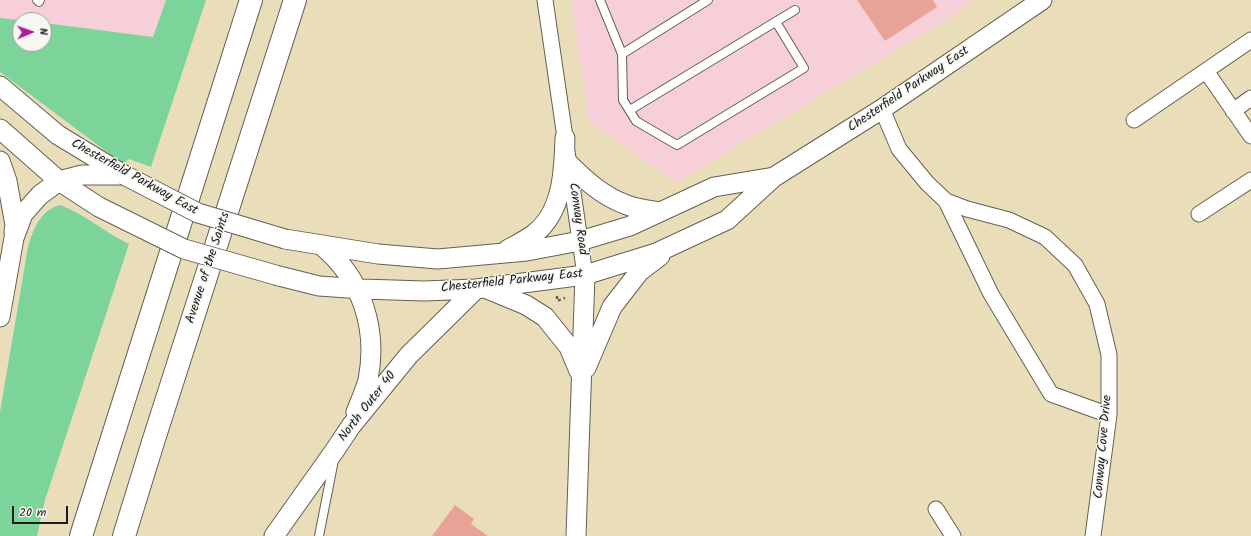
<!DOCTYPE html>
<style>
body{margin:0}
#map{position:relative;width:1251px;height:536px;overflow:hidden;background:#eadeba;font-family:Kalam,sans-serif}
canvas{display:block}
.north{position:absolute;left:12px;top:12px;width:40px;height:40px;box-sizing:border-box;background:#f6f6f2;border:1px solid #9f9f9c;border-radius:50%;rotate:88deg;font-size:11px;font-weight:700;line-height:16px;text-align:center;color:#1c1c1c}
.north::after{content:'';display:block;margin:auto;width:14px;height:18px;background:#b5179e;clip-path:polygon(50% 0,100% 100%,50% 72%,0 100%)}
.scale{position:absolute;left:12px;top:506px;width:56px;height:18px;box-sizing:border-box;border:2px solid #1c1c1c;border-top:0;padding-left:5px;font-size:12px;line-height:14px;white-space:nowrap;color:#1c1c1c;-webkit-text-stroke:3px #f6f6f2;paint-order:stroke}
</style>
<div id="map">
<canvas width="1251" height="536"></canvas>
<div class="north">N</div>
<div class="scale">20 m</div>
</div>
<script>
const g = document.querySelector('canvas').getContext('2d');
g.lineJoin = 'round';
function fillPath(path, color) {
  g.fillStyle = color;
  g.fill(path, 'evenodd');
}
function trace(path, color, width, dash) {
  g.strokeStyle = color;
  g.lineWidth = width;
  g.lineCap = dash ? 'butt' : 'round';
  g.setLineDash(dash || []);
  g.stroke(path);
}
function label(font, color, halo, rows, align = 'center') {
  g.font = font + ' Kalam,sans-serif';
  g.lineWidth = 3;
  g.setLineDash([]);
  g.textBaseline = 'middle';
  g.strokeStyle = halo;
  g.fillStyle = color;
  for (const [text, x, y, turn = 0] of rows) {
    g.save();
    g.translate(x, y);
    g.rotate((+turn || 0) * Math.PI / 180);
    g.textAlign = isNaN(turn) ? turn : align;
    if (halo) g.strokeText(text, 0, 0);
    g.fillText(text, 0, 0);
    g.restore();
  }
}
const built = new Path2D(`
 M 0,0 L 166,0 L 153,37 L 44,23 L 44,20 L 20,20 L 0,18 Z
 M 571,0 L 974,0 L 951,17 L 676,183 L 589,121 Z`);
const green = new Path2D(`
 M 166,0 L 206,0 L 151,167 L 129,159 L 123,164 L 0,72 L 0,18 L 20,20 L 20,44 L 44,44 L 44,23 L 153,37 Z
 M 60,205 C 83,213 106,233 129,244 L 45,500 L 37,536 L 0,536 L 0,412 L 28,247 C 33,230 40,210 60,205 Z`);
const building = new Path2D(`
 M 857,0 L 933,0 L 937,7 L 885,41 Z
 M 455,505 L 474,519 L 471,524 L 488,536 L 432,536 Z`);
const path = new Path2D(`
 M 557,296 L 557,301 L 565,298`);
const service = new Path2D(`
 M 37,0 L 39,2 L 40,0
 M 600,0 L 622,54 L 623,100 L 636,121 L 677,145 L 804,68 L 776,22
 M 622,54 L 708,0
 M 630,110 L 795,10
 M 319,536 L 334,460`);
const minor = new Path2D(`
 M 545,0 L 585,275
 M 1206,71 L 1251,136
 M 882,109 L 899,149 L 927,183 L 946,201 L 967,209 L 1009,220 L 1045,237 L 1075,265 L 1097,304 L 1109,355 L 1109,415 L 1093,536
 M 1233,111 L 1251,98
 M 1134,120 L 1251,40
 M 946,201 L 991,294 L 1051,394 L 1109,415
 M 1199,214 L 1251,180
 M 936,509 L 953,536`);
const tertiary = new Path2D(`
 M 0,86 L 58,135 L 124,175
 M 0,129 L 59,181 L 99,207
 M 0,161 L 7,181 L 15,225 L 14,232
 M 569,164 C 586,181 604,197 627,205 C 637,209 649,210 660,212
 M 285,239 L 378,254 L 438,259 L 527,251 L 580,241 L 630,226 L 714,187 L 774,177
 M 321,245 C 362,278 378,329 368,380 C 365,391 360,402 356,412
 M 507,250 C 516,245 526,240 534,234 C 563,212 564,170 565,138
 M 279,276 L 319,286 L 362,289 L 424,291 L 476,289 L 585,275 L 656,253 L 727,220 L 774,177 L 882,109 L 1042,0
 M 485,288 L 526,305 L 545,317 L 569,347 L 579,371
 M 0,317 L 14,238 L 23,214 L 40,195 L 59,181 L 82,175 L 124,175
 M 586,368 L 612,307 L 639,272 L 660,256
 M 274,536 L 335,450 L 351,426 L 409,355 L 476,289
 M 576,536 L 585,275`);
const motorway = new Path2D(`
 M 81,536 L 251,0
 M 124,536 L 154,439 L 295,0`);
const tertiaryBridge = new Path2D(`
 M 124,175 L 198,213 L 285,239
 M 99,207 L 184,249 L 279,276`);
const streetNames = [
 ["Chesterfield Parkway East",909,90,-34],
 ["Chesterfield Parkway East",134,178,29],
 ["Conway Road",577,219,82],
 ["Avenue of the Saints",209,268,-72],
 ["Chesterfield Parkway East",512,282,-6],
 ["North Outer 40",368,407,-52],
 ["Conway Cove Drive",1104,447,-85]
];
fillPath(built, '#f6cfd9');
fillPath(green, '#7cd49a');
fillPath(building, '#e8a396');
trace(service, '#646053', 10);
trace(minor, '#646053', 17);
trace(tertiary, '#646053', 21);
trace(motorway, '#646053', 24);
trace(path, '#646053', 2.5, [3, 3]);
trace(service, '#fff', 8);
trace(minor, '#fff', 15);
trace(tertiary, '#fff', 19);
trace(motorway, '#fff', 22);
trace(tertiaryBridge, '#646053', 21, []);
trace(tertiaryBridge, '#fff', 19);
label('13px', '#1c1c1c', '#f6f6f2', streetNames);
</script>
